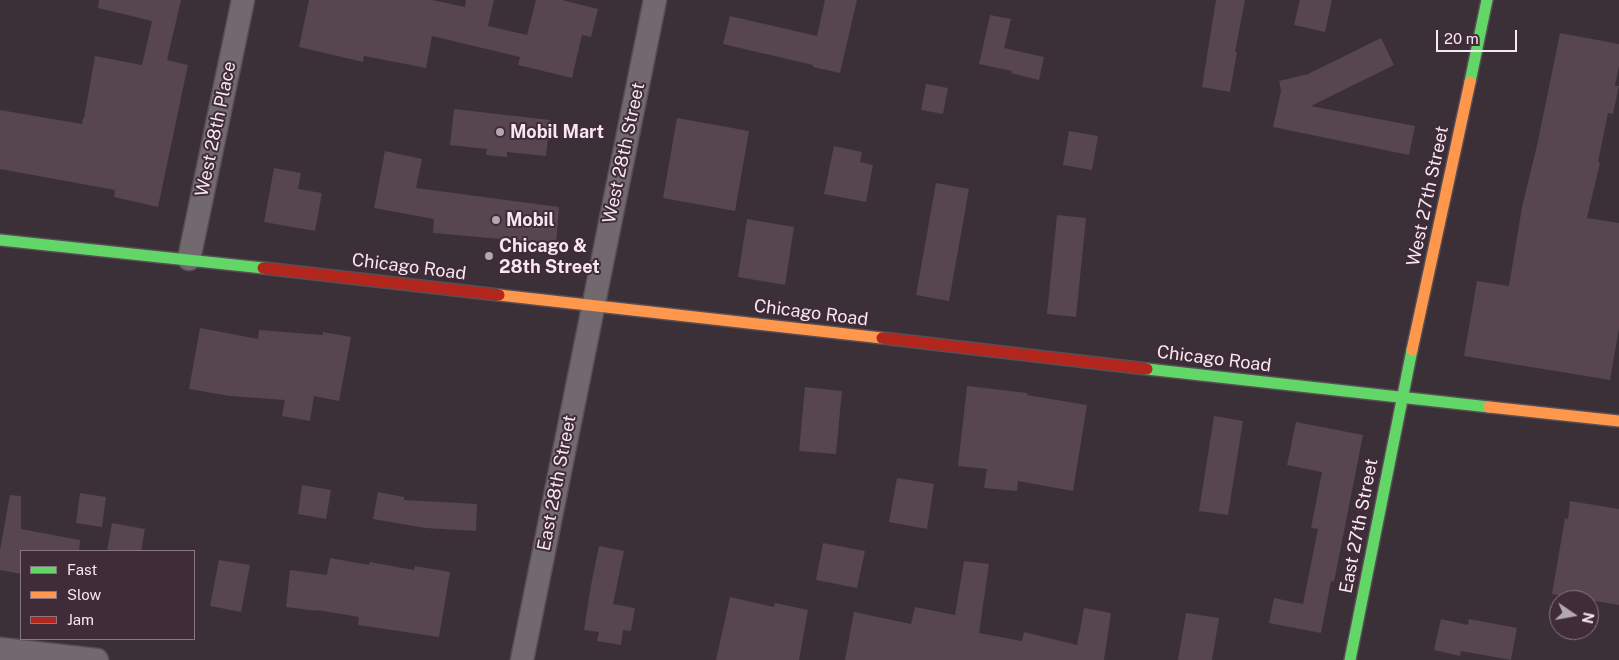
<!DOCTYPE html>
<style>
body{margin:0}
#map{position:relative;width:1619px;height:660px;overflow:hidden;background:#3b3037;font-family:"Public Sans",sans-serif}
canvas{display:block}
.legend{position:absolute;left:20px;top:550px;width:175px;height:90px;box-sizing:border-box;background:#402b38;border:1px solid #897682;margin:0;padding:6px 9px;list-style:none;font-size:15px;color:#f6e7f0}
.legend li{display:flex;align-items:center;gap:10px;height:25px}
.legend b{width:25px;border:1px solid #897682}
.north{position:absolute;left:1549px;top:590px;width:50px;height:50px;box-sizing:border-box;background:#402b38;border:1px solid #897682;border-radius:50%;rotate:102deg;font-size:14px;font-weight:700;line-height:20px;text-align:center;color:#f6e7f0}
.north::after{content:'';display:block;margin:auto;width:18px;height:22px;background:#b5a7af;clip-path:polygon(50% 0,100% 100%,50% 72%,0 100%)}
.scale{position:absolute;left:1436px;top:30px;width:81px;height:22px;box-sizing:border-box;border:2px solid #f6e7f0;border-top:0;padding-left:6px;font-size:15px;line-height:18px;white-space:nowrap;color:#f6e7f0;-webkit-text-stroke:4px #402b38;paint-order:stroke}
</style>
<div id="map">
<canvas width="1619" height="660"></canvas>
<ul class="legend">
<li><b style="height:6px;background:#63d668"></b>Fast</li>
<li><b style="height:6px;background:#ff974d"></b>Slow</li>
<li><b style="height:6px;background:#b3261e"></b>Jam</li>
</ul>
<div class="north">N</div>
<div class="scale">20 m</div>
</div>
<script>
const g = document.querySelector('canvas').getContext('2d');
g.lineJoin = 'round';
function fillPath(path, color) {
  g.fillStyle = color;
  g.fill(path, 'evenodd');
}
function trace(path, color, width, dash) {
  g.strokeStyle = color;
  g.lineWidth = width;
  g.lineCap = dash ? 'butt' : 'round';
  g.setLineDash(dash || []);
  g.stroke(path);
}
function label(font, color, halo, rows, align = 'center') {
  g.font = font + ' "Public Sans",sans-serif';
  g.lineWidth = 4;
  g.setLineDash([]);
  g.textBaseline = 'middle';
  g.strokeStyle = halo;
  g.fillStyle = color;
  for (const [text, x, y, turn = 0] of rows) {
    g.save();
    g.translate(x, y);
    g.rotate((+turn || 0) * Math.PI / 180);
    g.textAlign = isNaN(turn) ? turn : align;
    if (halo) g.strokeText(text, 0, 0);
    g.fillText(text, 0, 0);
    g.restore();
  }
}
const building = new Path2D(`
 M 99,0 L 181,0 L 167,60 L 188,65 L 158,207 L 114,197 L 115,190 L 0,169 L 0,110 L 82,124 L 83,118 L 84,118 L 95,56 L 142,65 L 152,21 L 98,8 Z
 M 309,0 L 432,0 L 465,7 L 466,0 L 494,0 L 488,26 L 527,35 L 536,0 L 562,0 L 598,9 L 591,37 L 582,35 L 572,78 L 518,65 L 520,57 L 432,36 L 426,68 L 364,56 L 363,62 L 299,47 Z
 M 825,0 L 857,0 L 840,73 L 813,67 L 813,65 L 723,44 L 730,16 L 817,36 Z
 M 1216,0 L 1245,0 L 1235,52 L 1237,52 L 1230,92 L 1202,87 Z
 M 1300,0 L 1332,0 L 1325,32 L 1294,25 Z
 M 990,15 L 1011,19 L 1004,48 L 1044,57 L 1039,80 L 1011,73 L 1012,71 L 979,64 Z
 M 1560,33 L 1619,44 L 1619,66 L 1615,86 L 1619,86 L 1613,114 L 1608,113 L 1598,162 L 1600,163 L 1587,218 L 1619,223 L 1619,328 L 1610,380 L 1464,356 L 1477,281 L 1509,286 L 1522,207 L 1538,141 Z
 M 1381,38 L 1394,65 L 1311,106 L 1415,126 L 1409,155 L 1273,127 L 1281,91 L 1279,81 L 1308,74 Z
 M 926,84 L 948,88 L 943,114 L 921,110 Z
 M 454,109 L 550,120 L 546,156 L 507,152 L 507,157 L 486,155 L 487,149 L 450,145 Z
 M 677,118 L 749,131 L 735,211 L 663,198 Z
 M 1069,131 L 1098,136 L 1092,170 L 1063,165 Z
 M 834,146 L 862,152 L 860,162 L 873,165 L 866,202 L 824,194 Z
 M 385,151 L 422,159 L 416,188 L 559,207 L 556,244 L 433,233 L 434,219 L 374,208 Z
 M 274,168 L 301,173 L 298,189 L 322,193 L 315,231 L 264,222 Z
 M 936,183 L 969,189 L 949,301 L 916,295 Z
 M 1057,215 L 1086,218 L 1076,317 L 1047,314 Z
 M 747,219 L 794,227 L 785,285 L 738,277 Z
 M 200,328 L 258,339 L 259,330 L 323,335 L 323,332 L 351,337 L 339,401 L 314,396 L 310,421 L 282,416 L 285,400 L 230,396 L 189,389 Z
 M 967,386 L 1028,393 L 1027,395 L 1087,405 L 1073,491 L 1018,481 L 1017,491 L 984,488 L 987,469 L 958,466 Z
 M 805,387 L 842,391 L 836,454 L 799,451 Z
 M 1214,416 L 1243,421 L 1228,515 L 1199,511 Z
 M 1296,422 L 1363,435 L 1334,582 L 1331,581 L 1321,633 L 1269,623 L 1274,598 L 1303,604 L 1318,529 L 1311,528 L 1322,472 L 1287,465 Z
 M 897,478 L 934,484 L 927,529 L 889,522 Z
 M 302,485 L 331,490 L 326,519 L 298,514 Z
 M 378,492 L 404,497 L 404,500 L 477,504 L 476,531 L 425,528 L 373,519 Z
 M 80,493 L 106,497 L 102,527 L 76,523 Z
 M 10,495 L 21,496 L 21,529 L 80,540 L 79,551 L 21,551 L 21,574 L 0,570 L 0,550 Z
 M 1570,501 L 1619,509 L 1619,605 L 1552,594 L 1565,518 L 1568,519 Z
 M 112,523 L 145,529 L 141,551 L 107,551 Z
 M 823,543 L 865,551 L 857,588 L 816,580 Z
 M 599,546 L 624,551 L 613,604 L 635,608 L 631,631 L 623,630 L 621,645 L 597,641 L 599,632 L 584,630 L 591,585 Z
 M 330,558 L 369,565 L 370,562 L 414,570 L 415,566 L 450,572 L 439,637 L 358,625 L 359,617 L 317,610 L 317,611 L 286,607 L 290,570 L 327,575 Z
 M 219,560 L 250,565 L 241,612 L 210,606 Z
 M 964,561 L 989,564 L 979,633 L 1022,641 L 1024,632 L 1077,645 L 1084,608 L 1111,613 L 1104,660 L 845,660 L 854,612 L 911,624 L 915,607 L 955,615 Z
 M 730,597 L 774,607 L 775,603 L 808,610 L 799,660 L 716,660 Z
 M 1186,613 L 1219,618 L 1212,660 L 1178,660 Z
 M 1441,619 L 1468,625 L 1469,619 L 1517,628 L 1511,660 L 1461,651 L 1460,656 L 1434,650 Z`);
const street = new Path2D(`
 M 189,259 L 243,0
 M 0,649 L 97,660
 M 522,660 L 655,0`);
const fast = new Path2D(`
 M 1470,82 L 1487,0
 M 0,240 L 263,268
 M 1147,369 L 1489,407
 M 1350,660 L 1412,350`);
const slow = new Path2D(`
 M 499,295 L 882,338
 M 1412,350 L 1470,82
 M 1489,407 L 1619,421`);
const jam = new Path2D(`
 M 263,268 L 499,295
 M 882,338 L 1147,369`);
const markers = [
 [500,132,5,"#b5a7af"],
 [496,220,5,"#b5a7af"],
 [489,256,5,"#b5a7af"]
];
const streetNames = [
 ["West 28th Place",216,129,-78],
 ["West 28th Street",624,153,-78],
 ["West 27th Street",1428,196,-78],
 ["Chicago Road",409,267,7],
 ["Chicago Road",811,313,7],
 ["Chicago Road",1214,359,7],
 ["East 28th Street",557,483,-79],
 ["East 27th Street",1359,526,-79]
];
const poiNames = [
 ["Mobil Mart",510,132],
 ["Mobil",506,220],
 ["Chicago &",499,246],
 ["28th Street",499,267]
];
fillPath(building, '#574550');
trace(street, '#584e55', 25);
trace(fast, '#584e55', 14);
trace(slow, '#584e55', 14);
trace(jam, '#584e55', 14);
trace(street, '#71696e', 22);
trace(fast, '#63d668', 11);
trace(slow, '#ff974d', 11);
trace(jam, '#b3261e', 11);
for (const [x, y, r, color] of markers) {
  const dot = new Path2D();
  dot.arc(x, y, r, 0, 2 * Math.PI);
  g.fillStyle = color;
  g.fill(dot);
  trace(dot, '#402b38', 2);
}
label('18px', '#f6e7f0', '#402b38', streetNames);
label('bold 18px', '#f6e7f0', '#402b38', poiNames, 'left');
</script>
